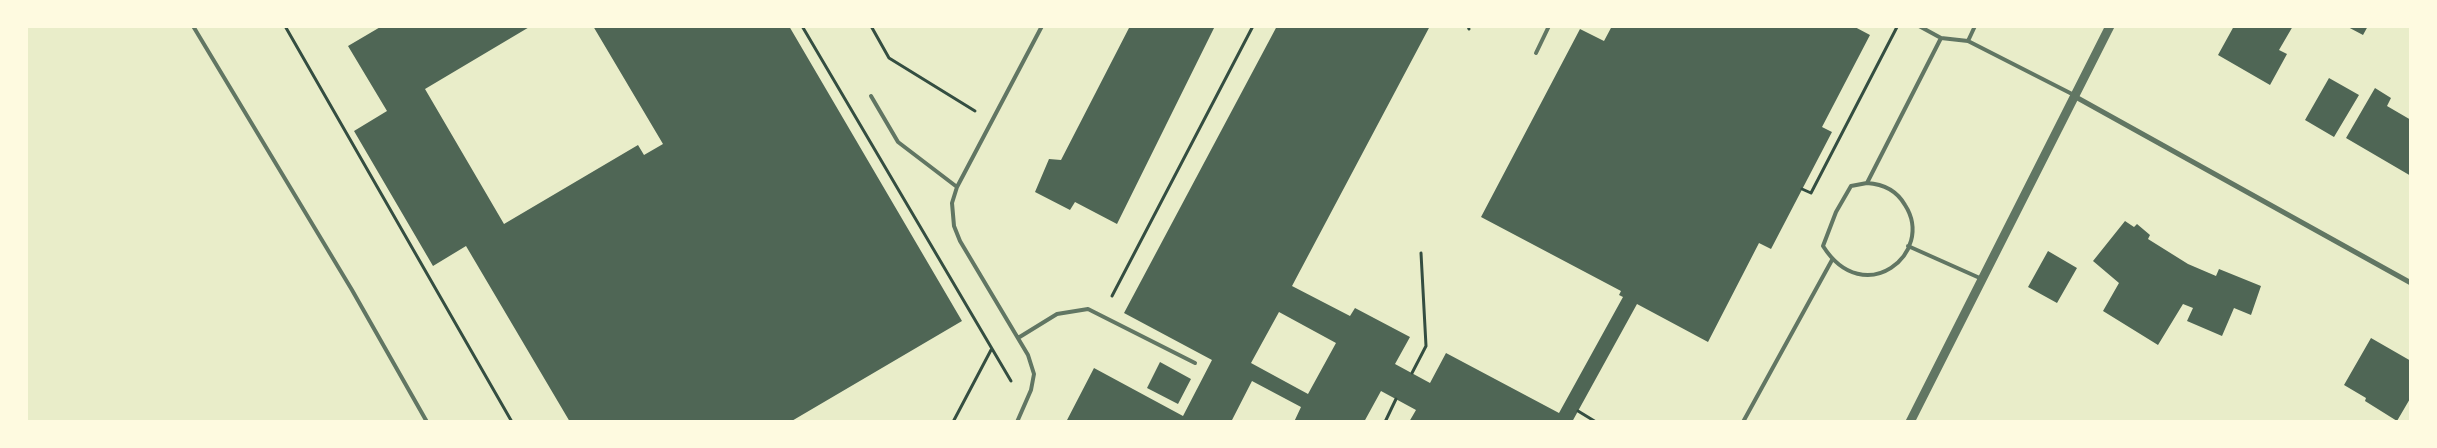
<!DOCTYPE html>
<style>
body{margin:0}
#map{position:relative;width:2437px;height:448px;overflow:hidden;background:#e9edc9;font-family:"Sofia Sans Condensed",sans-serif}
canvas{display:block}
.frame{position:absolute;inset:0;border:28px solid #fefae0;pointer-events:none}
</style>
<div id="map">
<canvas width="2437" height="448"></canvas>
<div class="frame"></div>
</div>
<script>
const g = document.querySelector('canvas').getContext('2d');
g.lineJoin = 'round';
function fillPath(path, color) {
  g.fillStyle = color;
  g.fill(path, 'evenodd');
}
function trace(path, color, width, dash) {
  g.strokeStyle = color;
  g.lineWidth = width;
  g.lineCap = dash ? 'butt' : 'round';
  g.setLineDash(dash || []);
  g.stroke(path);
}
const building = new Path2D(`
 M 382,26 L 531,26 L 425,89 L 504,224 L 638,145 L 644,155 L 663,144 L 593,26 L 789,26 L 962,321 L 790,422 L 570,422 L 466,246 L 433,266 L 354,131 L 387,111 L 348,46 Z
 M 1130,26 L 1215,26 L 1117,224 L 1075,202 L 1070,210 L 1035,192 L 1049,159 L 1061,160 Z
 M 1277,26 L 1430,26 L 1292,286 L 1350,316 L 1355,308 L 1410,337 L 1395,364 L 1430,383 L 1446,353 L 1559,413 L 1623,297 L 1619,295 L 1621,291 L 1481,217 L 1580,29 L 1604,41 L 1612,26 L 1853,26 L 1870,35 L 1822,127 L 1832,132 L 1771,249 L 1759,243 L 1708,342 L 1637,304 L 1572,422 L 1409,422 L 1416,410 L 1381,391 L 1364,422 L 1294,422 L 1301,407 L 1252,381 L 1231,422 L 1066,422 L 1094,368 L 1183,416 L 1212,360 L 1124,313 ZM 1279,312 L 1336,343 L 1308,394 L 1251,363 Z
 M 2234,26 L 2293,26 L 2279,50 L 2287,54 L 2270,85 L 2218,55 Z
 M 2346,26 L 2368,26 L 2363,35 Z
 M 2329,78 L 2359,95 L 2334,137 L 2305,120 Z
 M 2375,88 L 2391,98 L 2387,106 L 2411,120 L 2411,176 L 2346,138 Z
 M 2125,221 L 2134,227 L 2137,224 L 2150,235 L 2148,239 L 2188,264 L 2216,276 L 2219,269 L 2261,286 L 2251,315 L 2234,308 L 2222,336 L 2187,321 L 2193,308 L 2183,304 L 2158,345 L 2103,311 L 2119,283 L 2093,261 Z
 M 2048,251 L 2077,268 L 2057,303 L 2028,287 Z
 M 2371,338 L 2411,361 L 2411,397 L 2397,421 L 2365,401 L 2366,398 L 2344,385 Z
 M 1160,362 L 1191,379 L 1178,404 L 1147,388 Z`);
const path = new Path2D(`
 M 285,26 L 512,422
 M 802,26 L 1011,381
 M 871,26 L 889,58 L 975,111
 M 1468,26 L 1469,29
 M 1802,189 L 1811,193 L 1897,27
 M 1112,296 L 1253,26
 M 1412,373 L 1426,346 L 1421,253
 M 1578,411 L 1596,422
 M 953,422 L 991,350
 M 1385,422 L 1396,399`);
const service = new Path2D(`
 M 193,26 L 352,290 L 427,422
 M 1919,26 L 1941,38 L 1968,41 L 2074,95
 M 1968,41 L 1975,26
 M 1536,53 L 1549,26
 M 871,96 L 898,142 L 957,187
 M 1867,183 C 1883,184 1897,191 1905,205 C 1936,253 1864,311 1823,246 L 1836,212 L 1851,186 Z
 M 1867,183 L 1941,38
 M 1908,246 L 1982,279
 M 1018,338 L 1057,314 L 1088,309 L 1195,363
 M 1017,422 L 1031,390 L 1034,374 L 1028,355 L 960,241 L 954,226 L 952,203 L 957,187 L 1042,26
 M 1743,422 L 1832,260`);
const minor = new Path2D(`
 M 2074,96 L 2411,283`);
const tertiary = new Path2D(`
 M 1910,422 L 2110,26`);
fillPath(building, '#4f6655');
trace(path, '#344e41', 3);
trace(service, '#617663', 4);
trace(minor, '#617663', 5);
trace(tertiary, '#617663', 9);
</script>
